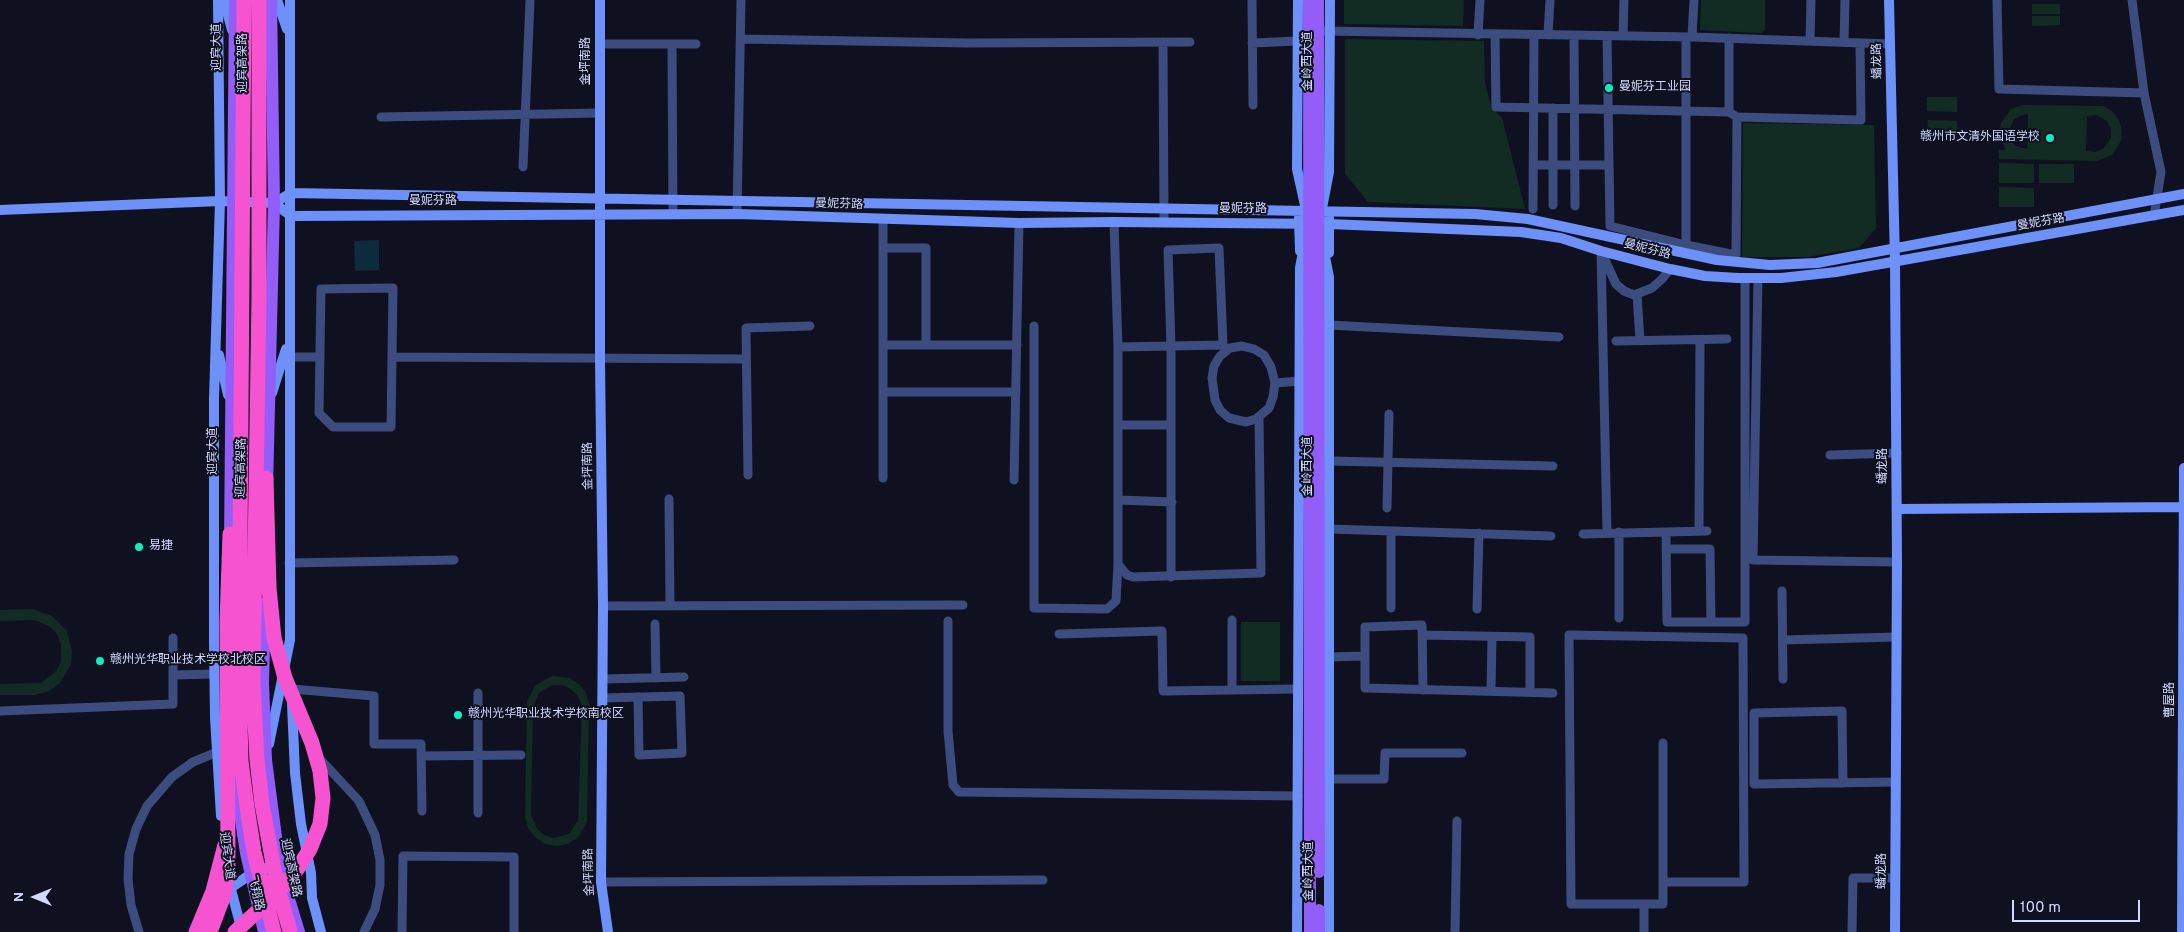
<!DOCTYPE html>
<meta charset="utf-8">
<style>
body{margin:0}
#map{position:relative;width:2184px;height:932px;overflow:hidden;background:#0f1121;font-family:Overpass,sans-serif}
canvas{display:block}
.north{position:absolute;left:10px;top:872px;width:50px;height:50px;-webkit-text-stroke:4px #0f1121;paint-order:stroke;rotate:270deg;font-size:14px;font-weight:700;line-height:20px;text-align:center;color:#d1d9fd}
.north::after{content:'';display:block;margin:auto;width:18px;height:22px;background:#d1d9fd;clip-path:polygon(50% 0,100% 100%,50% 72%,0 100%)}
.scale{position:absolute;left:2012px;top:900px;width:128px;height:22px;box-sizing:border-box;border:2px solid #d1d9fd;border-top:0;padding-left:6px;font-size:15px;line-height:18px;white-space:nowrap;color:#d1d9fd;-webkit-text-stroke:4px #0f1121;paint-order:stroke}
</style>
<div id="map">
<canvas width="2184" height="932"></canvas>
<div class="north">N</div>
<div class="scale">100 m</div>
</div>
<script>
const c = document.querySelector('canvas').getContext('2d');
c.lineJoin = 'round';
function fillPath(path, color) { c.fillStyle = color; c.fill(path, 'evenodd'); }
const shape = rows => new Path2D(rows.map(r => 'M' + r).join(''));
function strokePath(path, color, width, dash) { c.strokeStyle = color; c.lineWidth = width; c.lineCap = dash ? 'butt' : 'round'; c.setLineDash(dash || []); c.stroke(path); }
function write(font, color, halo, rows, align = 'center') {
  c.font = font + ' Overpass,"Noto Sans SC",sans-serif'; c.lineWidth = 4; c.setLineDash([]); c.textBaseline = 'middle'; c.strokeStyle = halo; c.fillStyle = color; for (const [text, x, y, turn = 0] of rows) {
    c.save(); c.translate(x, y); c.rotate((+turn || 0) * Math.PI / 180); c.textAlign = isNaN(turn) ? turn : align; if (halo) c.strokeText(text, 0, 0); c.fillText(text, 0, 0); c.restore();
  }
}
fillPath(shape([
 [1344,0,1464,0,1463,26,1344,24],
 [1701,0,1765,0,1765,30,1761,33,1700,30],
 [2032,4,2060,4,2060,14,2032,14],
 [2032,16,2060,16,2060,25,2032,26],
 [1345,39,1484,41,1485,83,1491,107,1502,118,1525,209,1368,202,1345,174],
 [1927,97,1957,97,1957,112,1927,111],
 [2022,105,2103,106,2112,111,2119,120,2122,131,2121,141,2112,155,2097,161,1999,159,1999,150,2006,150,1999,135,2001,123,2011,109],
 [2027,114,2028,115,2027,149,2015,146,2010,139,2009,131,2013,120,2020,116],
 [2096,115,2107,121,2111,129,2111,138,2103,149,2095,152,2086,151,2087,116],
 [1928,120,1957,121,1957,135,1927,135],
 [1743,123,1874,125,1876,228,1859,248,1807,257,1742,257],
 [1999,163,2034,164,2034,183,1999,183],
 [2039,164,2074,164,2074,183,2039,183],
 [1999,187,2034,188,2034,207,1999,207],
 [33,609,52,616,67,631,72,651,71,665,60,683,49,691,35,695,0,695,0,684,41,683,55,672,61,662,61,645,57,634,49,626,34,620,0,621,0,610],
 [1241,622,1280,622,1280,681,1241,681],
 [552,676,570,678,579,684,586,693,589,704,587,822,578,837,568,844,557,846,545,844,535,837,528,828,525,816,527,701,536,685],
 [552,685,562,685,571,689,578,696,582,706,578,821,569,834,554,838,544,835,537,829,531,815,533,707,539,693]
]), '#122b23');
fillPath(shape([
 [379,240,379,270,355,271,354,241]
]), '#0c2c3d');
strokePath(shape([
 [1252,0,1253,105],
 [1997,0,1999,89,2144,93,2161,172,2154,216],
 [2132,0,2144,93],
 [1324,31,1692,37,1890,44],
 [1478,35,1480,0],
 [1495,35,1496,107,1729,112,1737,117,1861,120,1860,43],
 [1548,35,1550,0],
 [1574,36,1575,206],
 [1607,36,1610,226,1686,245,1736,255,1737,117],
 [1623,36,1624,0],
 [1686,37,1686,245],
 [1692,37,1694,0],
 [1729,38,1729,112],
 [741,39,968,43,1190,42],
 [1810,41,1811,0],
 [1163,42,1164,222],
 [1844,42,1845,0],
 [1252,43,1298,41],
 [600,44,696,44],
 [672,44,673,214],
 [1553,108,1553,205],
 [381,117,600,113],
 [1534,165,1609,165],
 [523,167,530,1],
 [1533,209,1534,35],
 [737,214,741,0],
 [883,248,926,248,926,345],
 [1601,251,1607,533],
 [1604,258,1616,284,1624,291,1634,295,1652,288,1662,279,1670,269],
 [1758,278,1753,560,1897,562],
 [393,288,391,427,333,427,319,413,321,289,393,288],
 [1637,294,1640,341],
 [1329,325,1559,337],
 [1034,326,1034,608,1107,609,1116,601,1118,564,1118,347,1114,222],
 [1616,341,1727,339],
 [883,345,1017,345],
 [1242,346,1254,349,1264,355,1271,367,1275,383,1273,397,1269,408,1256,419,1246,422,1229,418,1220,410,1215,400,1212,378,1214,366,1220,356,1230,348,1242,346],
 [1118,347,1223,345],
 [289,357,320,357],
 [393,357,746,359],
 [1275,383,1300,381],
 [883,392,1016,392],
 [1118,425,1170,425],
 [1830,455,1897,453],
 [1329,461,1553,466],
 [748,475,746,328,810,326],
 [883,478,883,219],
 [1014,480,1019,223],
 [669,499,670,605],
 [1119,500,1172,502],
 [1387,508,1389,414],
 [1329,529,1551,536],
 [1699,531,1700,340],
 [1666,532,1667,622,1745,622,1745,278],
 [1583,534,1707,531],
 [1666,549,1710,549,1711,622],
 [289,563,454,560],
 [1118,564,1127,575,1133,577,1261,573,1259,417],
 [1171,577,1171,347,1168,250,1219,248,1223,345,1226,351],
 [1782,591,1783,679],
 [603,606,963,605],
 [1391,608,1391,531],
 [1477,609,1479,533],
 [1619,618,1619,532],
 [1232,620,1232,690],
 [948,621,948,731,953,785,959,792,1298,796],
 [655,624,656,678],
 [1059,634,1162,631,1163,691,1298,689],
 [1423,635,1530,637,1530,692],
 [1783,640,1897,637],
 [1329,657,1365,656],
 [173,675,214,674],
 [603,679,684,677],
 [292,689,374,696,374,744,421,744,422,811],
 [1423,690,1422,625,1365,627,1365,688,1553,693],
 [1491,691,1492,637],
 [478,693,478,813],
 [602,698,680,696,682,753,639,755,638,697],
 [0,711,173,704,173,638],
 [1663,743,1663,904,1571,904,1569,635,1743,638,1744,882,1663,882],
 [421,756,521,755],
 [319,758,359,801,375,835,380,860,380,885,375,909,364,932],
 [1329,779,1384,779,1385,753,1462,753],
 [1843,783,1842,711,1754,713,1754,784,1896,782],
 [601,882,1043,880],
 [1644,904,1644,932],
 [139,932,131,905,128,879,129,854,136,829,147,806,172,777,193,762,217,752],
 [402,932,403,856,514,857,514,932],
 [1455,932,1457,821],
 [1852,932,1853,878,1895,878]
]), '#3c4c7e', 9);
strokePath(shape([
 [218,0,220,201,214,399,214,643,215,718,221,816],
 [224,0,232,30],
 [277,0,287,29],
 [600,0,600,360,603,606,601,882,608,932],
 [1298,0,1297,169,1306,210],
 [1889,0,1895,262,1897,562,1895,932],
 [274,203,291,193,1475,214,1528,219,1717,260,1770,265,1817,263,2184,194],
 [1322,208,1329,172,1330,0],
 [0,210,220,201,274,203,291,216,737,214,1019,223,1114,222,1329,224,1521,232,1561,238,1601,251,1670,269,1705,276,1738,278,1781,278,1836,272,2184,210],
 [1299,218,1300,251],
 [1322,242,1329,277,1329,932],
 [1329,253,1329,218],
 [219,355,228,395],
 [272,393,286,349],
 [1897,509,2184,507],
 [292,704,295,773,301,824,311,873,312,898,321,932],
 [269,744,290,640,290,0],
 [229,882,242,931],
 [226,891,251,874,279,863],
 [1297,932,1300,268,1305,241],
 [2182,932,2184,468]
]), '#6d91f8', 10);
strokePath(shape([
 [1309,0,1310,932],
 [1318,0,1319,872],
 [267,488,274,203,271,0],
 [230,543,235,0],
 [265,603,263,683,266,760,277,845,285,886,299,932],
 [233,768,246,853,264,932],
 [1319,910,1319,932]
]), '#925ef7', 12);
strokePath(shape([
 [196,932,213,891,225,845]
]), '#f653d0', 15);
strokePath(shape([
 [244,0,239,683,241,761,247,807,254,852,274,932],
 [259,0,259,298,253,683,257,760,262,804,277,885,290,931],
 [210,932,224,895,228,867,227,622,230,534],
 [235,932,277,893,296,871,310,849,320,824,323,798,320,771,312,743,285,678,274,638,269,588,266,478]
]), '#f653d0', 15);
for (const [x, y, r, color] of [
 [1609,88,5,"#0ceec4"],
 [2050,138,5,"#0ceec4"],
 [139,547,5,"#0ceec4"],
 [100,661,5,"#0ceec4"],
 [458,715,5,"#0ceec4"]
]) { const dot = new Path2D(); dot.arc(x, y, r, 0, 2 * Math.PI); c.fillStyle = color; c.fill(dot); strokePath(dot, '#0f1121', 2); }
write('12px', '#d1d9fd', '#0f1121', [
 ["迎宾大道",218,47,-90],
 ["金坪南路",587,61,-90],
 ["金岭西大道",1309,61,-90],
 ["蟠龙路",1878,61,-91],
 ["迎宾高架路",244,63,-90],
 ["曼妮芬路",433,202],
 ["曼妮芬路",839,205,2],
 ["曼妮芬路",1243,210],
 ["曼妮芬路",2041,223,-10],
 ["曼妮芬路",1647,250,14],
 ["迎宾大道",214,451,-90],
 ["金坪南路",589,466,-91],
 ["金岭西大道",1309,466,-90],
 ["蟠龙路",1884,466,-90],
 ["迎宾高架路",242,468,-89],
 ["曹屋路",2171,700,-90],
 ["迎宾大道",226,856,82],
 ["迎宾高架路",290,868,78],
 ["金岭西大道",1310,871,-90],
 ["蟠龙路",1883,871,-90],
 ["金坪南路",590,872,-92],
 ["飞翔路",255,893,77]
]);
write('12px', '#d1d9fd', '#0f1121', [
 ["曼妮芬工业园",1619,88],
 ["赣州市文清外国语学校",2040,138,"right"],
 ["易捷",149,547],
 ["赣州光华职业技术学校北校区",110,661],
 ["赣州光华职业技术学校南校区",468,715]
], 'left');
</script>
